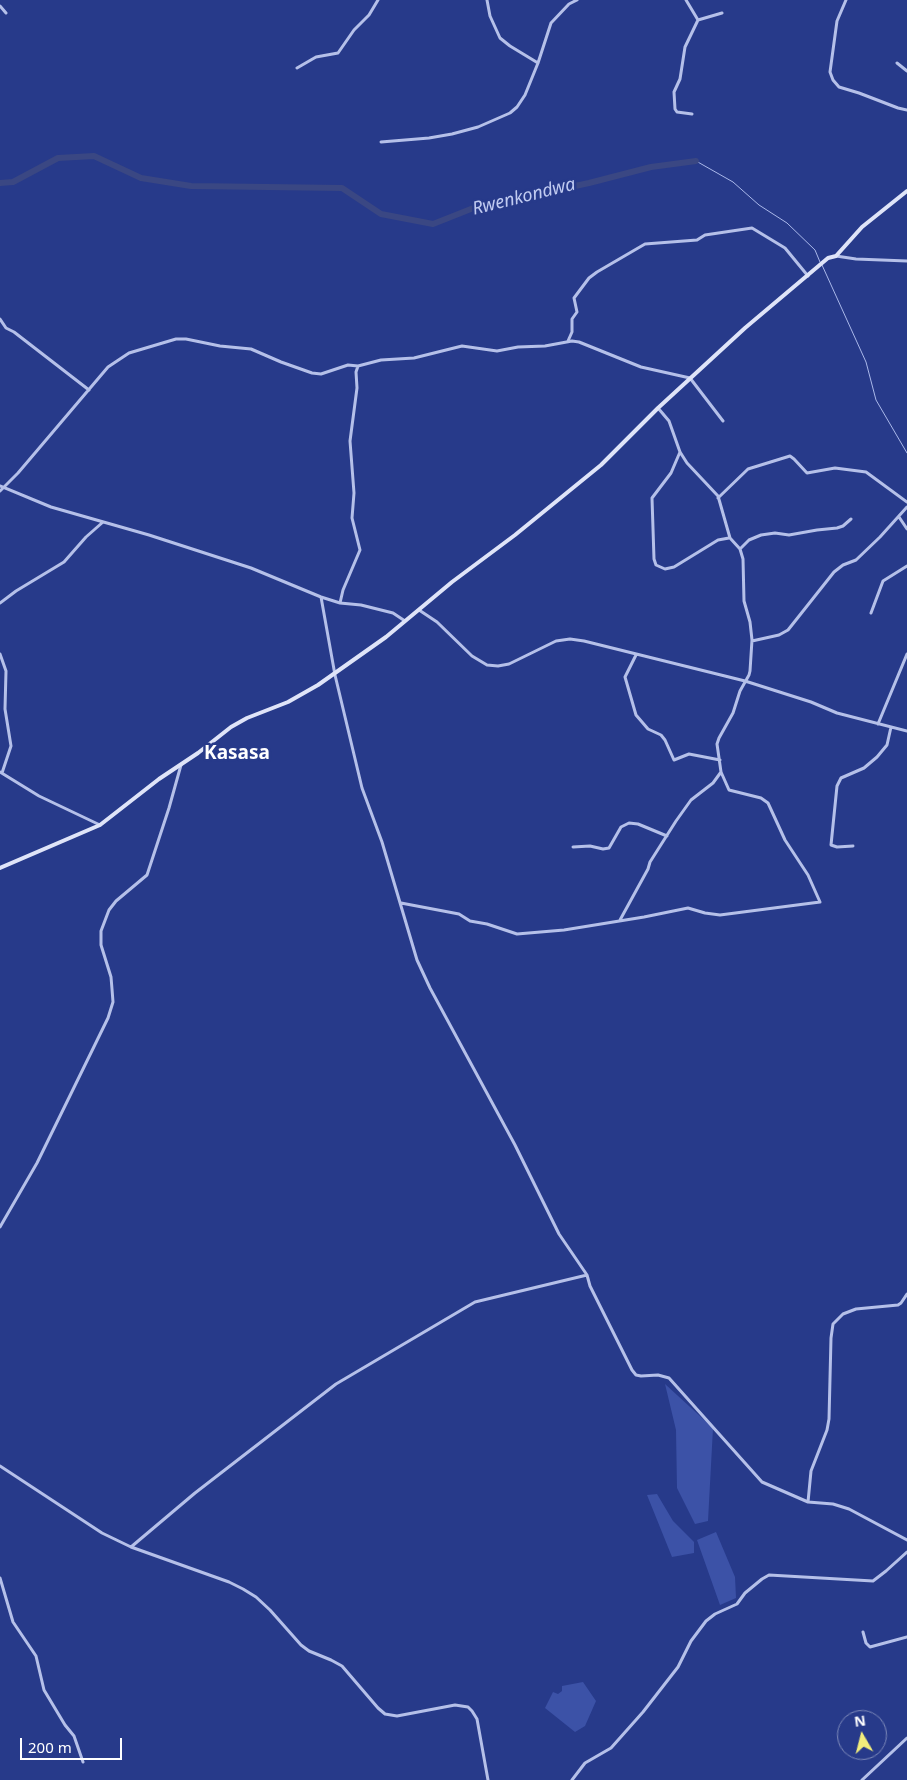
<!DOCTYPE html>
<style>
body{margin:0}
#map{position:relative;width:907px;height:1780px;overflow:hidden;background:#273a8a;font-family:"Noto Sans",sans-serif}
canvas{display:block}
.north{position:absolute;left:837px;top:1710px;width:50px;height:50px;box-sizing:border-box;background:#273a8a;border:1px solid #7d89b9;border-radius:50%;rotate:352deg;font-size:14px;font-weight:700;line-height:20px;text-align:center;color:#fff}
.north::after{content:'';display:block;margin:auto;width:18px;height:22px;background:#f2ed7b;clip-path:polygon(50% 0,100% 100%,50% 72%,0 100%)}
.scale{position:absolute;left:20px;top:1738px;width:102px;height:22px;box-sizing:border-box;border:2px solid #fff;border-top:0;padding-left:6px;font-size:15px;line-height:18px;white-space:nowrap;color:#fff;-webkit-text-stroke:4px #273a8a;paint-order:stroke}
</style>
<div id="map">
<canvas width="907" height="1780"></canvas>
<div class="north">N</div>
<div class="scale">200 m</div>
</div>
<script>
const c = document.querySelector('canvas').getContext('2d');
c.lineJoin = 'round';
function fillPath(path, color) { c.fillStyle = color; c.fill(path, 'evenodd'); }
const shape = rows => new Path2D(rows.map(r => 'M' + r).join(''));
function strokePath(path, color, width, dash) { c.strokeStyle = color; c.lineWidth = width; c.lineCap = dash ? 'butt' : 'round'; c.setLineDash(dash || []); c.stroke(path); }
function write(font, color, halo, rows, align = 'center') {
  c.font = font + ' "Noto Sans",sans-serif'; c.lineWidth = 5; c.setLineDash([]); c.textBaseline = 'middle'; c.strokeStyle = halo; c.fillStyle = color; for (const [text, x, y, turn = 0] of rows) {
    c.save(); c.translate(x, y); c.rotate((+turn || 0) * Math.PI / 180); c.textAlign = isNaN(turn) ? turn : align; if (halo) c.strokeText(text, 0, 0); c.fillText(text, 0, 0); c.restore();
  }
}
fillPath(shape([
 [665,1384,713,1428,708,1521,695,1524,677,1488,676,1430],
 [657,1494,673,1521,694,1542,694,1553,672,1557,647,1495],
 [716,1532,735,1577,736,1598,720,1605,697,1540],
 [583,1682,596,1701,585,1726,575,1732,545,1708,553,1692,558,1694,562,1691,562,1686]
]), '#3c52a7');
strokePath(shape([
 [696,161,733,182,759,205,787,223,815,250,820,262],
 [822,265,866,362,876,400,907,453]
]), '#aab8ea', 1);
strokePath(shape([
 [0,183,13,182,58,158,94,156,141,178,191,186,342,188,381,214,433,224,476,207,589,183,651,167,696,161]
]), '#3a4783', 6);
strokePath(shape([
 [487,0,490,16,500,38,510,46,538,63],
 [686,0,698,20],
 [846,0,837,21,830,72,833,80,839,87,859,93,898,108,907,110],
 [0,6,6,13],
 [897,63,907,71],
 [297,68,316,57,338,53,354,30,369,15,378,0],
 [692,114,677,112,675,109,674,92,680,79,685,47,698,20,722,13],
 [381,142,429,138,452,134,478,127,510,113,517,107,525,95,538,63,551,23,569,4,577,0],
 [836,256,856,259,907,261],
 [0,319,6,328,14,332,89,390],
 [568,341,572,332,572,319,577,312,574,298,589,278,597,272,645,244,697,240,705,235,752,228,785,248,808,276],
 [680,452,671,473,652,498,654,559,656,565,665,569,674,567,718,540,729,538],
 [0,486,51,507,149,535,251,568,321,597,340,603,361,605,393,613,405,621],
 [0,491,18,473,108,367,129,353,176,339,186,339,220,346,251,349,281,362,312,373,321,374,348,365,358,366,381,360,414,358,462,346,497,351,518,347,545,346,572,341,579,342,641,367,690,378,723,421],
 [718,498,748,469,790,456,794,459,807,473,835,468,866,472,907,502],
 [899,517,907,529],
 [740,549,749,540,761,535,775,533,789,535,817,530,837,528,843,526,851,519],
 [321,597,335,675,362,788,382,842,417,960,430,988,515,1145,559,1234,587,1275,590,1286,632,1370,636,1375,641,1376,658,1375,669,1378,762,1482,808,1502,833,1504,849,1509,907,1540],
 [0,603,16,591,64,562,86,537,103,522],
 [340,603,343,590,360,550,352,518,354,493,350,441,357,388,356,372,358,366],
 [419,610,437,622,472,656,487,665,498,666,509,664,556,641,570,639,584,641,745,681,811,702,837,713,907,731],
 [871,613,883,581,907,566],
 [752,641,779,635,788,630,834,572,843,565,856,560,880,537,907,507],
 [0,654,6,671,5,709,11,746,2,773],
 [636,655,625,677,636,715,648,729,661,735,665,740,674,760,689,754,720,760],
 [878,724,907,654],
 [0,772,39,796,100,825],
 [853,846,837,847,831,845,837,786,841,778,864,768,877,757,887,745,891,727],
 [573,847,590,846,603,849,609,848,621,827,629,823,638,824,667,836],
 [401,903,459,914,470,921,487,924,517,934,564,930,644,917,688,908,705,913,720,915,820,902,808,875,785,840,768,803,761,798,729,790,721,772,717,744,719,738,733,713,740,691,749,675,750,671,752,640,750,622,744,601,743,559,740,549,730,538,718,496,687,463,680,452,669,421,658,408],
 [620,920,648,869,650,862,676,821,691,800,713,783,721,772],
 [0,1227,37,1163,108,1018,113,1002,112,989,111,977,101,945,101,931,109,910,116,901,147,875,169,808,181,765],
 [0,1466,102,1533,131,1547,229,1582,243,1589,256,1597,270,1610,301,1645,309,1651,331,1660,342,1666,378,1708,385,1714,397,1716,455,1705,468,1707,472,1711,477,1719,488,1780],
 [808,1502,811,1471,827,1430,829,1419,831,1338,833,1324,843,1314,856,1309,898,1305,901,1303,907,1294],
 [131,1547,195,1493,336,1384,475,1302,587,1275],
 [0,1578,13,1622,36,1656,44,1690,65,1725,74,1736,83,1762],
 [863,1632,866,1643,870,1647,907,1637],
 [572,1780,585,1763,611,1748,643,1712,678,1667,691,1641,706,1621,715,1614,737,1604,745,1593,762,1579,769,1575,873,1581,886,1571,907,1552],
 [862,1780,907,1738]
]), '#b5c0e9', 3);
strokePath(shape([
 [0,868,100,825,159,779,198,753,231,727,247,718,288,702,318,685,386,637,452,582,515,535,601,465,658,408,745,328,828,258,836,256,862,227,907,191]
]), '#dfe4f8', 4);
write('italic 18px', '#c1cbf1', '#273a8a', [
 ["Rwenkondwa",524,197,-14]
]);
write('bold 19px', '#fff', '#273a8a', [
 ["Kasasa",237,754]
]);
</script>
